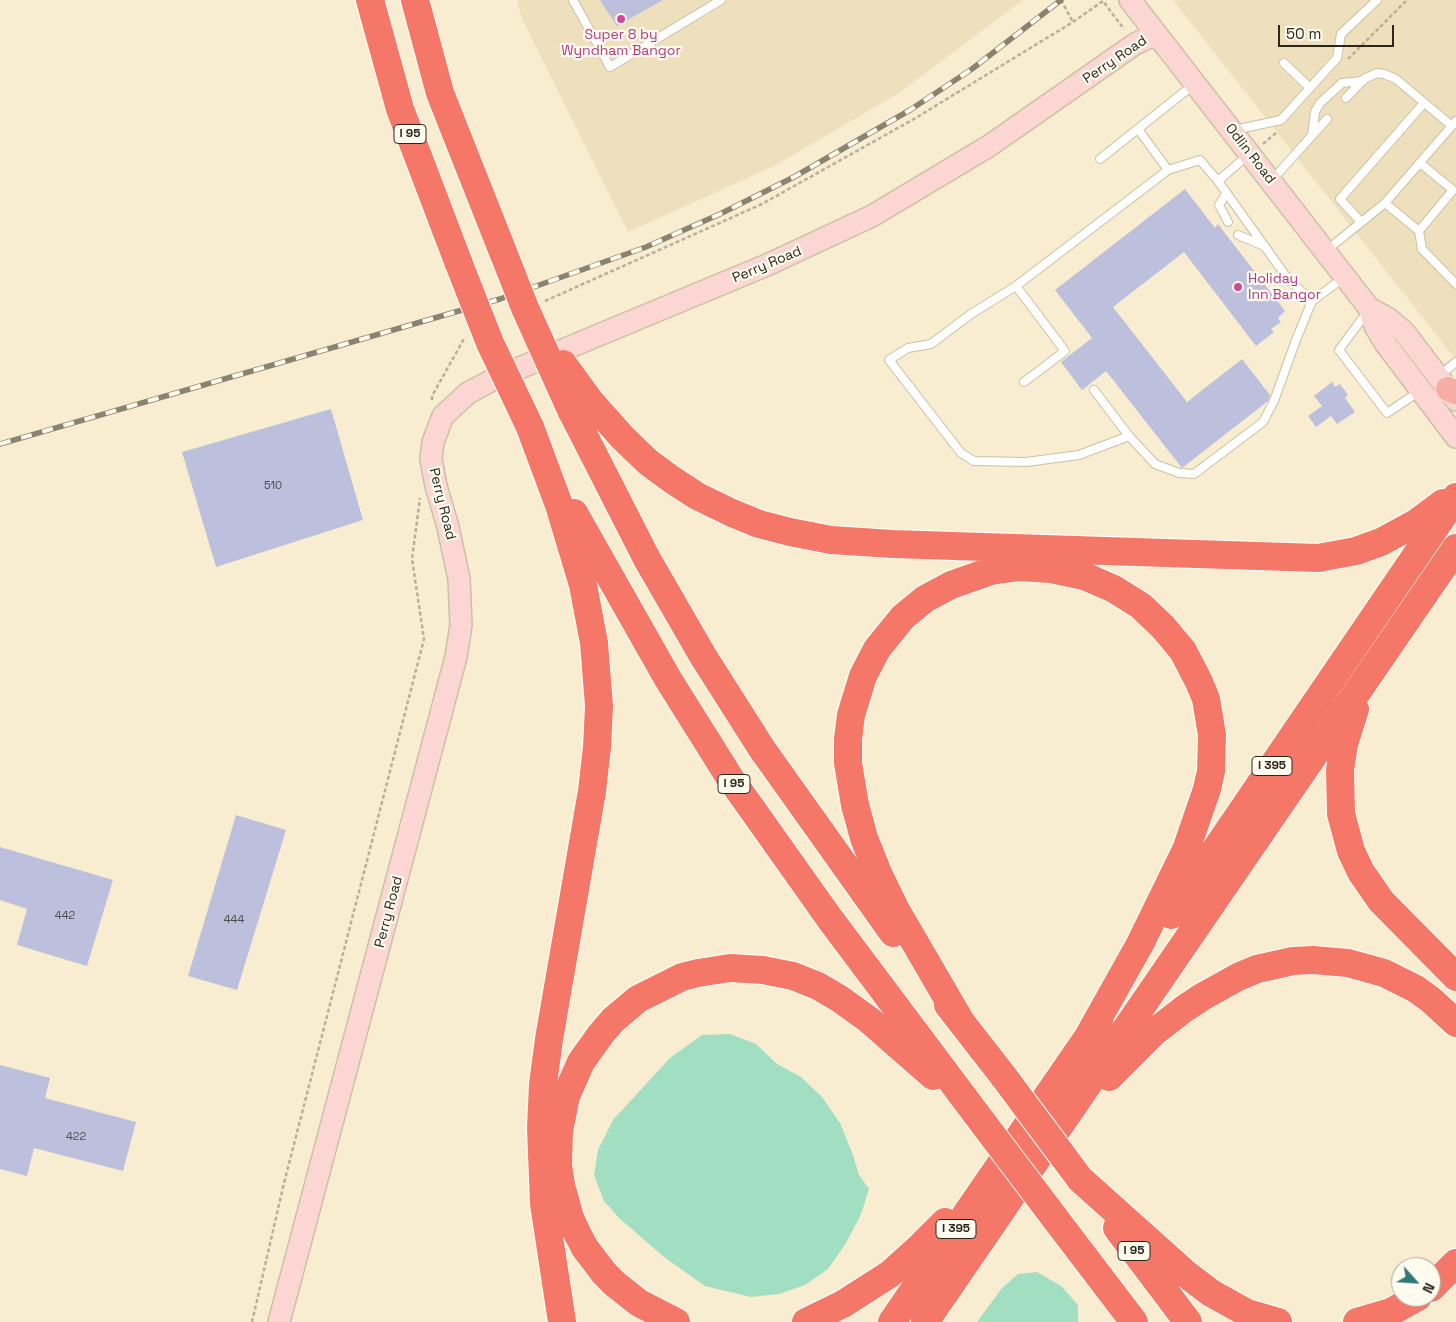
<!DOCTYPE html>
<style>
body{margin:0}
#map{position:relative;width:1456px;height:1322px;overflow:hidden;background:#f8edd0;font-family:"Space Grotesk",sans-serif}
canvas{display:block}
.north{position:absolute;left:1391px;top:1257px;width:50px;height:50px;box-sizing:border-box;background:#fffbef;border:1px solid #aaa69b;border-radius:50%;rotate:116deg;font-size:14px;font-weight:700;line-height:20px;text-align:center;color:#2a261c}
.north::after{content:'';display:block;margin:auto;width:18px;height:22px;background:#2f7875;clip-path:polygon(50% 0,100% 100%,50% 72%,0 100%)}
.scale{position:absolute;left:1278px;top:25px;width:116px;height:22px;box-sizing:border-box;border:2px solid #2a261c;border-top:0;padding-left:6px;font-size:15px;line-height:18px;white-space:nowrap;color:#2a261c;-webkit-text-stroke:4px #fffbef;paint-order:stroke}
</style>
<div id="map">
<canvas width="1456" height="1322"></canvas>
<div class="north">N</div>
<div class="scale">50 m</div>
</div>
<script>
const c = document.querySelector('canvas').getContext('2d');
c.lineJoin = 'round';
function fillPath(path, color) { c.fillStyle = color; c.fill(path, 'evenodd'); }
const shape = rows => new Path2D(rows.map(r => 'M' + r).join(''));
function strokePath(path, color, width, dash) { c.strokeStyle = color; c.lineWidth = width; c.lineCap = dash ? 'butt' : 'round'; c.setLineDash(dash || []); c.stroke(path); }
function write(font, color, halo, rows, align = 'center') {
  c.font = font + ' "Space Grotesk",sans-serif'; c.lineWidth = 4.5; c.setLineDash([]); c.textBaseline = 'middle'; c.strokeStyle = halo; c.fillStyle = color; for (const [text, x, y, turn = 0] of rows) {
    c.save(); c.translate(x, y); c.rotate((+turn || 0) * Math.PI / 180); c.textAlign = isNaN(turn) ? turn : align; if (halo) c.strokeText(text, 0, 0); c.fillText(text, 0, 0); c.restore();
  }
}
fillPath(shape([
 [517,0,1023,0,899,93,776,165,628,232,522,19],
 [1173,0,1456,0,1456,360]
]), '#eee0bd');
fillPath(shape([
 [730,1034,756,1044,777,1064,801,1077,822,1097,840,1123,853,1155,859,1175,869,1189,861,1214,846,1243,828,1269,805,1285,779,1294,751,1297,705,1286,664,1257,619,1218,604,1201,594,1175,598,1150,613,1120,670,1058,702,1035],
 [1037,1272,1061,1286,1078,1305,1078,1322,977,1322,1002,1288,1018,1274]
]), '#a2dec2');
fillPath(shape([
 [600,0,663,0,617,26],
 [1185,189,1215,228,1218,224,1285,311,1278,318,1281,322,1271,329,1274,332,1256,346,1184,252,1113,307,1187,402,1242,359,1270,395,1268,401,1182,468,1106,371,1082,390,1061,362,1092,338,1055,290],
 [1332,382,1335,387,1340,384,1348,395,1345,398,1355,412,1337,424,1331,416,1316,427,1308,416,1322,406,1314,396],
 [331,409,363,520,216,567,182,452],
 [236,815,286,830,237,990,188,976],
 [0,847,113,880,87,966,17,945,27,909,0,900],
 [0,1065,50,1078,45,1098,136,1122,123,1171,34,1148,27,1176,0,1169]
]), '#bdc0dc');
const lane = shape([
 [573,0,610,67,721,0],
 [1284,63,1310,88],
 [1346,98,1364,79,1377,73,1384,74,1396,79,1452,126],
 [1138,129,1168,170,1016,286,971,314,931,344,908,348,889,360,961,453,974,461,1026,462,1079,455,1129,436,1155,464,1179,473,1194,474,1263,422,1274,401,1296,340,1312,301,1343,278],
 [1234,130,1281,120,1337,58,1341,34,1377,0],
 [1312,135,1315,112,1320,103,1342,83,1363,81],
 [1100,159,1193,85],
 [1168,170,1200,160,1218,181,1288,279,1312,301],
 [1272,180,1327,119],
 [1218,181,1248,155],
 [1226,194,1219,205,1228,222],
 [1385,203,1419,231,1453,190,1420,163],
 [1361,222,1340,199,1424,103],
 [1419,231,1422,249,1456,284],
 [1238,235,1264,246],
 [1327,250,1385,203,1456,121],
 [1016,286,1065,351,1024,382],
 [1367,312,1339,350,1387,413,1420,391],
 [1440,375,1456,362],
 [1094,390,1129,436]
]);
const secondary = shape([
 [1130,0,1369,308,1375,326,1385,343,1456,437],
 [1369,308,1389,319,1404,332,1456,400],
 [279,1322,456,657,461,625,459,579,448,527,436,486,431,459,433,442,443,416,468,393,498,377,767,265,872,216,989,146,1135,44,1156,34]
]);
const primary = shape([
 [1448,389,1456,392]
]);
const highway = shape([
 [370,0,400,109,459,264],
 [415,0,440,93,503,252],
 [590,401,623,438,648,462,671,479,697,496,732,513,759,524,790,532,831,540,893,544,1318,558,1356,551,1381,542,1416,523,1443,503],
 [571,410,647,559,703,656,762,749,893,933],
 [530,427,559,505,583,585,594,643,599,706,597,747,592,791,549,1039,543,1084,541,1128,544,1204,562,1322],
 [574,513,668,679,730,778,830,919,977,1115],
 [1355,709,1344,744,1340,770,1341,814,1351,851,1361,872,1381,901,1456,977],
 [1171,915,1456,497],
 [948,1005,1004,1077],
 [960,1020,896,910,878,873,864,838,855,805,848,763,848,739,851,715,863,676,877,649,903,617,925,599,951,585,991,571,1019,567,1051,569,1084,576,1114,589,1141,606,1163,627,1183,651,1199,682,1206,699,1212,735,1211,771,1207,789,1186,850,1140,944,1089,1035],
 [1109,1077,1153,1033,1184,1009,1202,997,1238,977,1257,969,1293,961,1313,960,1348,963,1384,973,1416,989,1431,1000,1456,1023],
 [1080,1179,1186,1274,1211,1293,1247,1313,1278,1322],
 [1054,1217,1134,1322],
 [1117,1228,1188,1322],
 [1431,1288,1456,1263],
 [676,1322,639,1303,615,1284,604,1273,585,1248,577,1233,570,1218,561,1185,558,1165,559,1131,566,1096,581,1062,601,1034,613,1020,638,999,682,977,698,973,730,968,763,970,793,976,818,986,840,999,869,1020,933,1076],
 [806,1322,843,1304,890,1274,922,1245,945,1222],
 [892,1322,1099,1021],
 [925,1322,1456,548],
 [1357,1322,1391,1312,1418,1297]
]);
strokePath(lane, '#cac0a4', 10);
strokePath(secondary, '#cac0a4', 24);
strokePath(primary, '#fff', 26);
strokePath(highway, '#fff', 30);
strokePath(shape([
 [1061,0,1073,22],
 [1348,59,1407,0],
 [1263,144,1276,133],
 [545,301,762,204,914,119,1073,22,1103,1,1124,29],
 [432,400,432,396,465,337],
 [252,1322,284,1183,424,639,412,559,420,498]
]), '#b9b099', 2.5, [4, 2.5]);
strokePath(lane, '#fff', 8);
strokePath(secondary, '#fcd6d2', 21);
strokePath(primary, '#f8ada4', 24);
strokePath(highway, '#f47768', 28);
const rail = shape([
 [0,444,500,299,646,247,720,214,794,177,910,110,972,69,1061,0]
]);
strokePath(rail, '#8a8370', 5.5);
strokePath(rail, '#fffbef', 4, [11]);
const highwayBridge = shape([
 [503,252,525,308,571,410],
 [459,264,490,343,530,427],
 [563,364,590,401],
 [1004,1077,1080,1179],
 [977,1115,1054,1217]
]);
strokePath(highwayBridge, '#fff', 30, []);
strokePath(highwayBridge, '#f47768', 28);
for (const [x, y, r, color] of [
 [621,19,5,"#d1479c"],
 [1238,287,5,"#d1479c"]
]) { const dot = new Path2D(); dot.arc(x, y, r, 0, 2 * Math.PI); c.fillStyle = color; c.fill(dot); strokePath(dot, '#fffbef', 2); }
write('11px', '#4f4c4c', null, [
 ["510",273,486],
 ["442",65,916],
 ["444",234,920],
 ["422",76,1137]
]);
for (const [x, y, w] of [
 [410,134,32],
 [1272,766,40],
 [734,784,32],
 [956,1229,40],
 [1134,1251,32]
]) { const box = new Path2D(); box.roundRect(x - w / 2, y - 9.5, w, 19, 4); c.fillStyle = '#fffbef'; c.fill(box); strokePath(box, '#2a261c', 1); }
write('bold 12px', '#2a261c', null, [
 ["I 95",410,134],
 ["I 395",1272,766],
 ["I 95",734,784],
 ["I 395",956,1229],
 ["I 95",1134,1251]
]);
write('14px', '#b23c85', '#fffbef', [
 ["Super 8 by",621,35],
 ["Wyndham Bangor",621,51],
 ["Holiday",1248,279,"left"],
 ["Inn Bangor",1248,295,"left"]
]);
write('14px', '#2a261c', '#fffbef', [
 ["Perry Road",1115,60,-34],
 ["Odlin Road",1250,154,52],
 ["Perry Road",767,265,-23],
 ["Perry Road",442,504,76],
 ["Perry Road",389,912,-75]
]);
</script>
